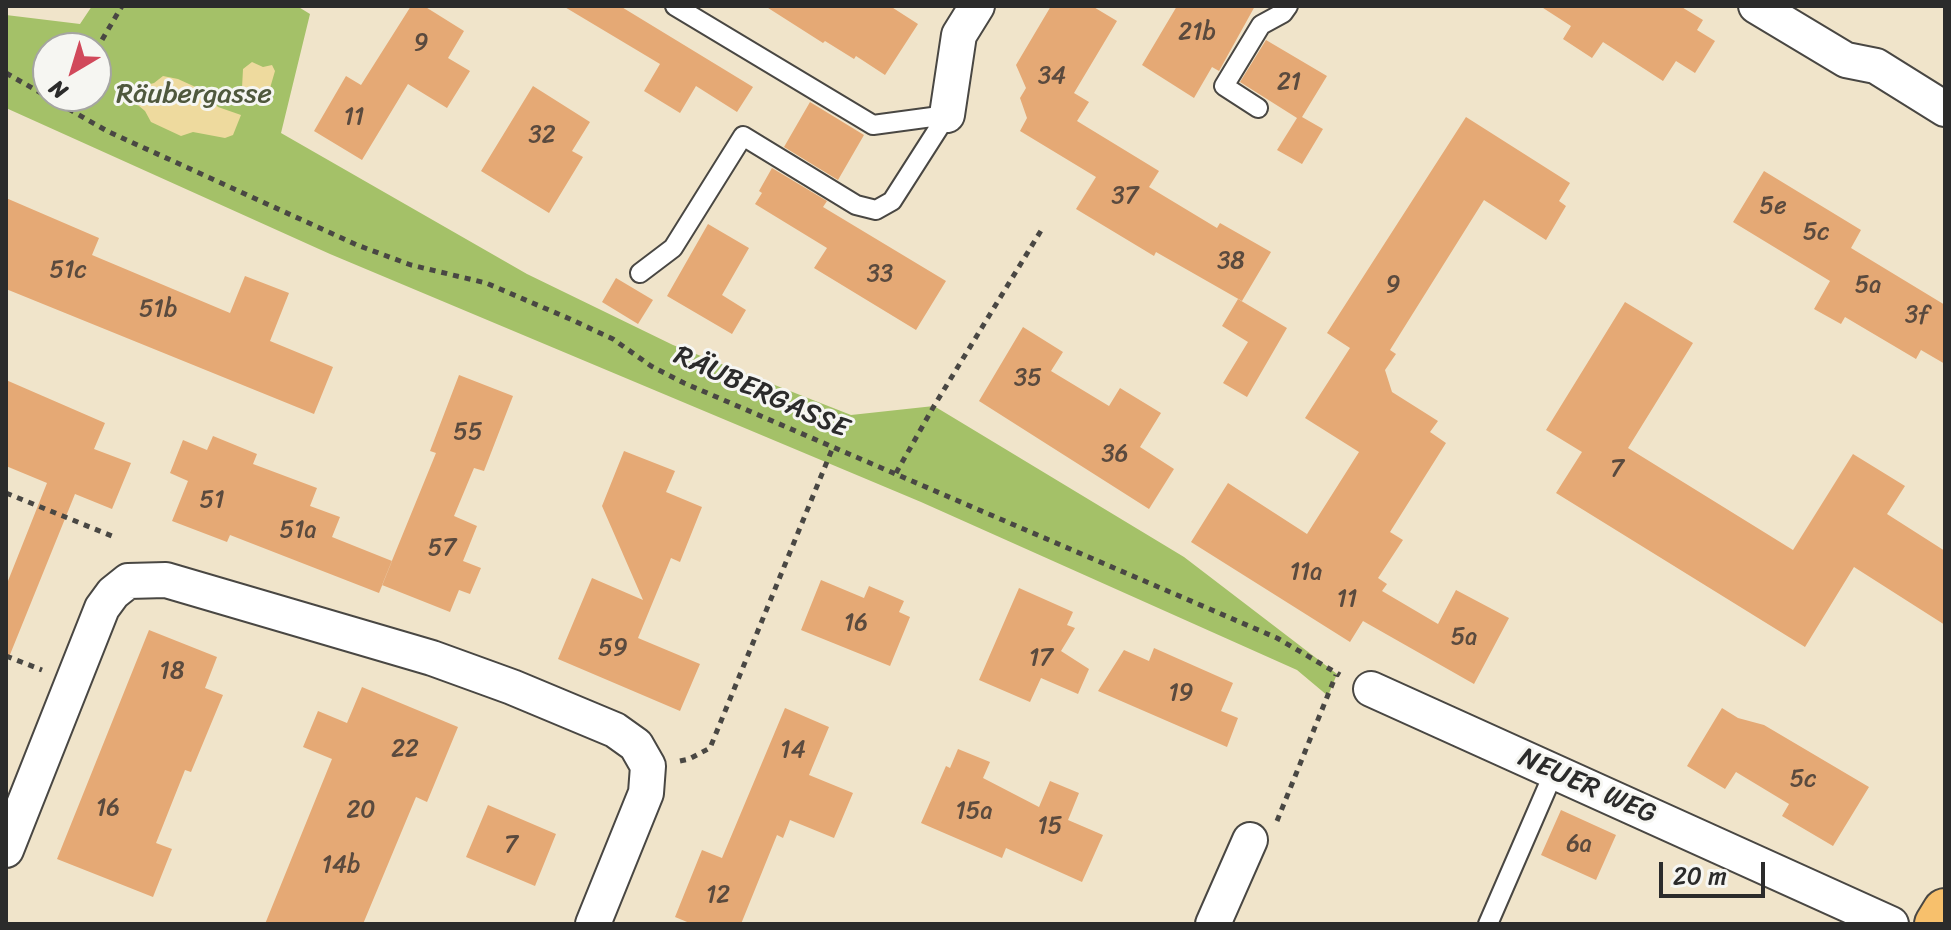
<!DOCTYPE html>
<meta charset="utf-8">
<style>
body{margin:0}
#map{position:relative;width:1951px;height:930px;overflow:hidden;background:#f0e4ca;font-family:Sriracha,sans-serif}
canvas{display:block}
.frame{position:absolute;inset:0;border:8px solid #2b2b2b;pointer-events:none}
.north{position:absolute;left:32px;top:32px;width:80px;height:80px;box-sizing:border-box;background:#f6f6f2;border:2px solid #a5a5a2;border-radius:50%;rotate:218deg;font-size:22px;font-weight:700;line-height:32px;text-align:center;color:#2b2b2b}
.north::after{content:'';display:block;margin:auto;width:28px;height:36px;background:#d1495b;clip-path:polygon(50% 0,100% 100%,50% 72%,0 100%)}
.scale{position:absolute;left:1659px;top:862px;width:106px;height:36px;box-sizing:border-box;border:4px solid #2b2b2b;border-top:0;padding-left:10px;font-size:24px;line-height:28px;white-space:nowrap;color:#2b2b2b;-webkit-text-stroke:6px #f6f6f2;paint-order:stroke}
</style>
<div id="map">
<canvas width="1951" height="930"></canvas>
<div class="frame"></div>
<div class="north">N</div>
<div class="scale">20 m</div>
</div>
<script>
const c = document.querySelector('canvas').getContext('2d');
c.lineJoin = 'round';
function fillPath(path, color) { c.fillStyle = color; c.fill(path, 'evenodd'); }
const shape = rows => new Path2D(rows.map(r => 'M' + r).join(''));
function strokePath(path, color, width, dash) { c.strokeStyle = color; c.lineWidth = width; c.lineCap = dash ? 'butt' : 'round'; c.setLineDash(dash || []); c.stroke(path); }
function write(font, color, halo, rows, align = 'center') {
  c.font = font + ' Sriracha,sans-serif'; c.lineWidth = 6; c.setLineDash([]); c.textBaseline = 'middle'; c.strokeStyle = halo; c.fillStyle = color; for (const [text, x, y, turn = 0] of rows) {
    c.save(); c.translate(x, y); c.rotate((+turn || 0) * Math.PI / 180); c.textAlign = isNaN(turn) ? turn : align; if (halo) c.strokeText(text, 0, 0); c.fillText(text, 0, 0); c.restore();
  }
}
fillPath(shape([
 [92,6,297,6,310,14,281,133,527,274,673,345,851,415,934,406,1184,557,1337,674,1328,696,1297,670,921,502,330,254,6,108,6,15,80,24],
 [48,48,96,48,96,96,48,96]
]), '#a4c168');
fillPath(shape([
 [252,62,263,67,272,65,275,71,268,95,257,103,248,98,242,88,243,69],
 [163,76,178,79,202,90,218,107,241,115,233,135,225,138,193,132,181,136,151,122,145,111,132,100,140,87,154,83]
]), '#eeda9e');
fillPath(shape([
 [411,6,424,6,464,31,448,58,470,71,447,108,408,84,362,160,314,131,346,76,361,85],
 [563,6,620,6,753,87,737,112,696,86,680,113,644,91,660,64],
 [765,6,890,6,918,24,885,75,856,56,854,59,825,41,823,43],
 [1051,6,1092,6,1117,21,1074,93,1089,102,1077,121,1159,171,1149,187,1217,228,1220,223,1271,252,1242,301,1156,252,1154,256,1076,209,1096,177,1020,131,1027,118,1020,98,1026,88,1016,65],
 [1177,6,1255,6,1219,71,1212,67,1194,98,1142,65],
 [1540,6,1680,6,1703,20,1697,30,1715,41,1695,73,1676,61,1663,81,1603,42,1592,58,1563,39,1571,26],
 [1266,40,1327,76,1302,117,1323,129,1302,164,1277,150,1297,118,1240,82],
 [533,86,590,122,572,151,583,157,549,213,481,171],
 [810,102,864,135,838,180,784,147],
 [1466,117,1570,183,1559,201,1566,206,1546,240,1484,200,1390,350,1396,354,1385,370,1392,392,1438,421,1430,432,1446,443,1390,532,1403,540,1378,578,1387,584,1382,591,1438,624,1456,590,1509,618,1474,684,1363,621,1350,642,1191,542,1228,483,1307,534,1359,452,1305,418,1350,348,1327,333],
 [772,168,827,201,823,207,946,281,916,330,814,268,827,248,755,204,762,193,759,191],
 [1764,171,1861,230,1851,248,1945,305,1945,364,1921,350,1916,359,1845,317,1841,324,1814,309,1830,281,1733,222],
 [6,198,99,238,92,255,230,313,245,276,289,293,270,341,333,367,314,414,6,289],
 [708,224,749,248,722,295,746,310,732,334,667,296],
 [616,278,653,300,638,324,602,302],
 [1238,299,1287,328,1247,397,1223,383,1248,342,1222,326],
 [1625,302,1693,343,1628,448,1793,550,1853,454,1905,486,1887,514,1945,551,1945,625,1854,567,1805,647,1556,493,1582,452,1546,430],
 [1023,327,1063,352,1051,371,1109,406,1120,388,1161,413,1140,447,1174,469,1149,509,979,401],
 [459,375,513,396,484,471,474,468,454,516,477,526,463,561,481,568,470,594,459,590,450,612,382,585,436,453,430,451],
 [6,380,105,423,94,449,131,463,112,509,75,494,7,662,6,586,47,483,6,466],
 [213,436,257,454,253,464,317,488,310,506,340,517,332,537,392,561,379,593,230,535,227,542,172,521,188,481,170,473,183,440,207,450],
 [624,451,675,471,666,492,702,507,680,562,671,558,638,638,700,664,680,711,558,659,592,578,643,600,602,506],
 [821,580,864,598,869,586,904,601,899,612,910,617,890,666,801,630],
 [1019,588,1073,612,1067,625,1075,628,1061,651,1089,669,1078,694,1041,678,1030,702,979,680],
 [149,630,217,657,205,688,223,695,191,772,185,770,156,843,172,849,153,897,57,859],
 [1154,648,1233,683,1221,711,1238,718,1227,747,1098,691,1124,650,1149,661],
 [362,687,458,727,427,802,416,797,363,924,265,924,332,759,303,747,318,711,347,723],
 [785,708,829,727,809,775,853,793,834,838,790,820,783,838,777,835,741,924,692,924,675,917,702,850,722,858],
 [1722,708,1738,718,1764,725,1869,787,1833,846,1782,816,1789,804,1736,772,1725,789,1687,766],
 [958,749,990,762,983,778,1039,807,1050,781,1079,793,1068,820,1103,835,1082,882,1006,848,1002,858,921,823,946,766,950,768],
 [488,805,556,834,535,886,466,857],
 [1561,810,1616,835,1596,880,1541,855]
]), '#e5a975');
const service = shape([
 [675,6,873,125,947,115],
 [1258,108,1224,86,1261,25,1283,13,1288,6],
 [640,273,673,248,743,136,856,205,876,210,892,201,947,115],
 [1488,924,1554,772]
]);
const minor = shape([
 [1756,6,1846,60,1876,66,1945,109],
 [947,115,959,35,977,6],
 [1371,689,1891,924],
 [6,850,102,608,113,593,128,581,166,580,432,658,512,687,615,730,636,745,648,766,646,793,593,924],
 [1213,924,1250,840]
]);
const primary = shape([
 [1937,924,1945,911]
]);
strokePath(service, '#494743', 22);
strokePath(minor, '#494743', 38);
strokePath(primary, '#494743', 48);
strokePath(shape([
 [96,50,122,6],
 [6,73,107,131,357,245,411,265,486,283,570,319,613,339,651,366,684,383,1277,638,1340,675],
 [62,106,68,96],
 [896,473,934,406,1042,229],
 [6,493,117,538],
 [6,656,42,670],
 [680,761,689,759,710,748,833,447],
 [1277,821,1336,675]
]), '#494743', 5, [6, 6]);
strokePath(service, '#fff', 18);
strokePath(minor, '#fff', 34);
strokePath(primary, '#f7c06c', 44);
write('24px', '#5a4a3e', null, [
 ["21b",1197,33],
 ["9",421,44],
 ["34",1052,77],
 ["21",1289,83],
 ["11",354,118],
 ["32",542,136],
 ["37",1125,197],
 ["5e",1773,207],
 ["5c",1816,233],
 ["38",1231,262],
 ["51c",68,271],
 ["33",880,275],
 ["9",1393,286],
 ["5a",1868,286],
 ["51b",158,310],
 ["3f",1917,316],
 ["35",1028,379],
 ["55",468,433],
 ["36",1115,455],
 ["7",1617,470],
 ["51",212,501],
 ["51a",298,531],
 ["57",442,549],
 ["11a",1306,573],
 ["11",1347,600],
 ["16",856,624],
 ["5a",1464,638],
 ["59",613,649],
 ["17",1041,659],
 ["18",172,672],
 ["19",1181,694],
 ["22",405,750],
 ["14",793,751],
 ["5c",1803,780],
 ["16",108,809],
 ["20",361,811],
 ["15a",974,812],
 ["15",1050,827],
 ["6a",1579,845],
 ["7",511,846],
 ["14b",341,866],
 ["12",718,896]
]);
write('28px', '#4f583d', '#f6f6f2', [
 ["Räubergasse",194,95]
]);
write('28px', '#2b2b2b', '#f6f6f2', [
 ["RÄUBERGASSE",761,393,24],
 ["NEUER WEG",1587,787,24]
]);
</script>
